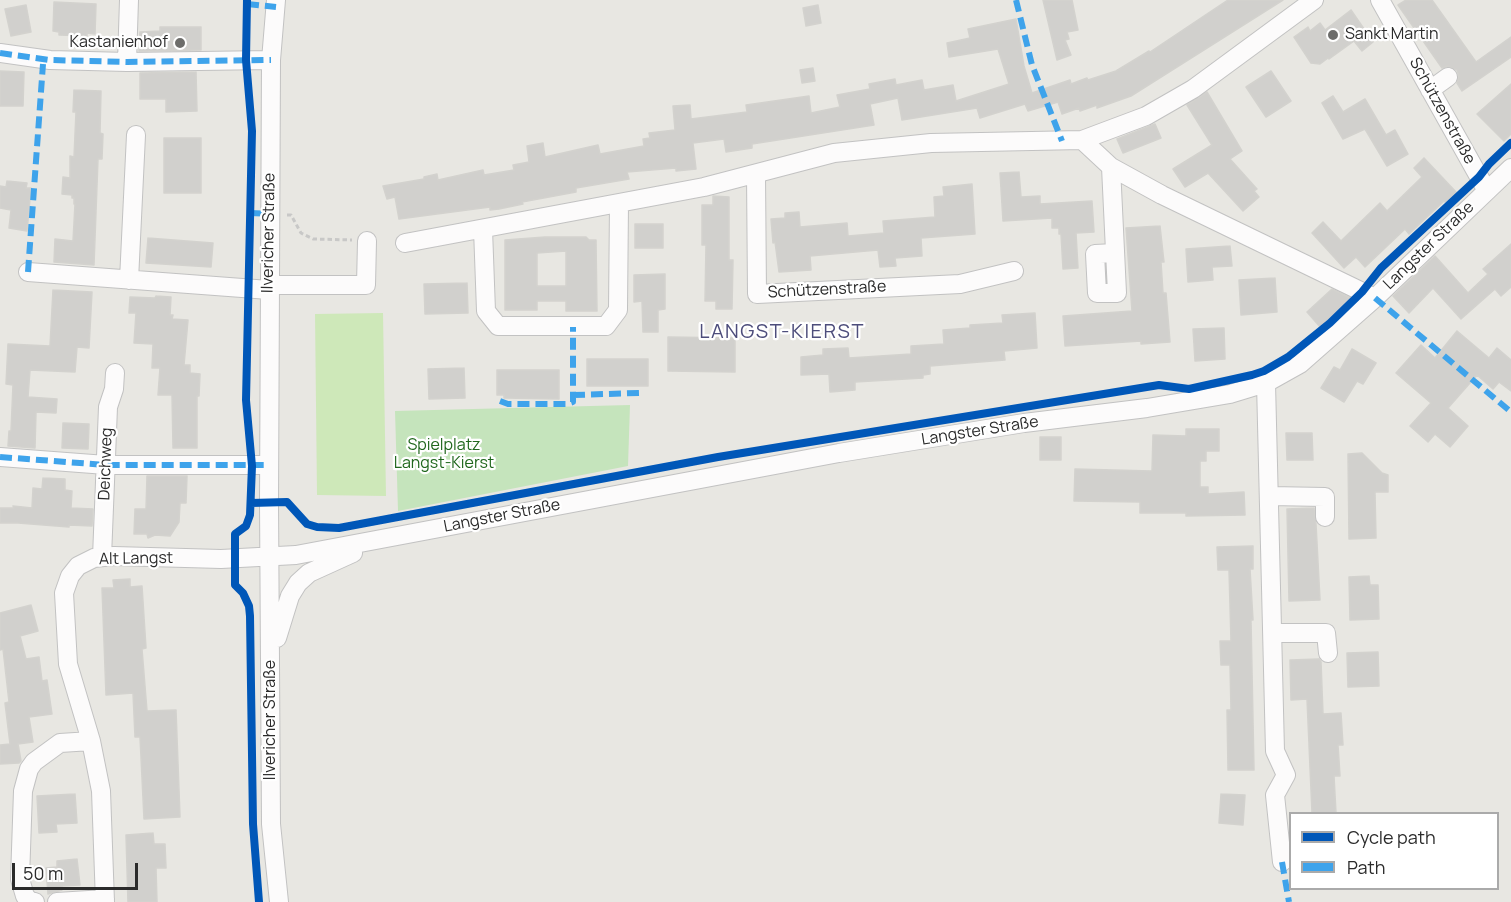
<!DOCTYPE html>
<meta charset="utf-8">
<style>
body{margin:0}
#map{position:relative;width:1511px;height:902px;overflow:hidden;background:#e8e7e2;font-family:Manrope,sans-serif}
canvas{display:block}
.legend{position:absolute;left:1289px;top:812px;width:210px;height:78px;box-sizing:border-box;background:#fff;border:2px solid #aaa;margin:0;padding:8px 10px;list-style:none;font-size:18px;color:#2b2b2b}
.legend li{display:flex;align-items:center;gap:12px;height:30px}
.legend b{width:30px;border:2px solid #aaa}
.scale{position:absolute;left:12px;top:863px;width:126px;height:27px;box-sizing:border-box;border:3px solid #2b2b2b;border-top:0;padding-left:8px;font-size:18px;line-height:21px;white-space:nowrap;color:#2b2b2b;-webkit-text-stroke:4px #fff;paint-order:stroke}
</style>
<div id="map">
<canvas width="1511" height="902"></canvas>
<ul class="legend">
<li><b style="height:8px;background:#0057b8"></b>Cycle path</li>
<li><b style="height:8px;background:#3ea3eb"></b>Path</li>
</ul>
<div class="scale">50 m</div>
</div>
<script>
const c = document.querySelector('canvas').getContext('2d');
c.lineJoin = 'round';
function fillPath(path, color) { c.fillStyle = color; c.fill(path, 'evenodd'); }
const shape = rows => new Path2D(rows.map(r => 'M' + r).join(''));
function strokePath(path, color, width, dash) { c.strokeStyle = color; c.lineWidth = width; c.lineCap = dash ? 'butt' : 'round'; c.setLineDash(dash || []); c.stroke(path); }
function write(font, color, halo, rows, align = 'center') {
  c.font = font + ' Manrope,sans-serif'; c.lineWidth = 4.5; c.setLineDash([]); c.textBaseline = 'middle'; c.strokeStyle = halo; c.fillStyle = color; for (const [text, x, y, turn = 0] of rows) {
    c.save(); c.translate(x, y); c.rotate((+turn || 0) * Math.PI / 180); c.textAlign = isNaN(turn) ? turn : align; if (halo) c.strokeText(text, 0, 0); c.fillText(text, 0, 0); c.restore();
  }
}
fillPath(shape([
 [630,405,628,466,398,511,395,411]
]), '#c5e4bc');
fillPath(shape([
 [383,313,386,496,317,495,315,314]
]), '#cee8b9');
const building = shape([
 [1043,0,1072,0,1078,30,1067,32,1069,39,1065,40,1071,55,1057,60,1043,0],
 [1228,0,1283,0,1131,96,1097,108,1097,105,1080,111,1079,108,1062,114,1058,102,1028,111,1025,104,980,118,977,108,902,120,898,98,870,104,874,125,752,144,752,148,726,152,724,139,693,143,696,169,676,171,676,168,627,172,629,179,576,188,576,192,522,202,523,204,499,209,490,210,490,207,399,219,395,197,387,199,383,186,424,179,424,177,437,174,438,180,483,170,484,175,514,170,513,165,529,162,527,146,543,143,545,157,598,145,600,154,644,146,643,139,650,138,649,133,675,130,673,106,690,105,691,119,747,112,746,105,809,96,811,113,840,107,837,95,870,89,869,84,895,79,896,85,922,80,924,90,953,85,956,101,1009,84,998,49,949,57,947,43,970,38,968,29,1016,19,1024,66,1032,93,1070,80,1071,84,1087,78,1088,80,1116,71,1149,51,1150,52,1228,0],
 [1406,0,1432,0,1476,62,1511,37,1511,57,1462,91,1457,83,1459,76,1457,70,1447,66,1442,68,1398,5,1406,0],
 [54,2,96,4,95,34,87,33,87,36,59,35,59,32,53,31,54,2],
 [26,5,31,32,11,36,5,9,26,5],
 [818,5,821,23,806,26,803,8,818,5],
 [1351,10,1373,42,1362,51,1354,41,1329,59,1328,58,1320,64,1311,63,1294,37,1308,27,1310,31,1320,23,1325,30,1351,10],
 [160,27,201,27,201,50,139,51,140,32,160,31,160,27],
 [813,68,815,81,802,83,800,70,813,68],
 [0,71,24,72,23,106,0,106,0,71],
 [1271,71,1291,101,1266,117,1246,87,1271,71],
 [196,72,197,111,166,112,166,99,140,99,140,73,196,72],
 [1511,84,1511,134,1504,141,1477,114,1511,84],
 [74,90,101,91,100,133,103,134,102,159,98,159,94,265,54,262,55,239,73,241,75,204,74,204,74,198,72,198,72,195,62,194,63,177,70,178,70,156,74,157,76,112,73,112,74,90],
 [1207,92,1242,151,1230,159,1257,189,1254,191,1259,197,1243,211,1208,173,1185,187,1173,169,1212,145,1187,105,1207,92],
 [1333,96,1343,112,1365,99,1386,135,1395,130,1408,154,1387,166,1365,129,1343,139,1322,103,1333,96],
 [1155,124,1161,138,1123,153,1117,139,1155,124],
 [164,138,201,138,201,193,164,193,164,138],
 [1424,158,1457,193,1446,203,1444,201,1409,234,1405,229,1365,267,1356,257,1344,268,1312,233,1323,222,1341,241,1380,203,1387,211,1422,177,1414,168,1424,158],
 [1019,172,1021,197,1040,196,1040,204,1092,201,1094,232,1076,233,1078,268,1063,269,1061,234,1059,234,1059,228,1052,228,1052,218,1003,221,1000,173,1019,172],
 [7,181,27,183,26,188,31,188,27,231,9,228,11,210,0,208,0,186,6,187,7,181],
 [972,184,975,234,921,238,922,256,895,258,896,266,880,267,878,250,810,256,811,270,779,272,775,242,773,243,771,219,785,218,785,213,799,212,800,227,847,223,848,236,884,233,883,221,935,217,934,197,944,196,943,187,972,184],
 [713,196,729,197,729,260,733,260,732,309,716,309,716,301,705,301,706,245,702,245,702,205,713,205,713,196],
 [635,224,663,224,663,248,635,248,635,224],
 [1160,226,1164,262,1161,262,1163,293,1166,293,1170,342,1141,344,1141,341,1065,346,1063,316,1132,311,1126,228,1160,226],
 [545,237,586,237,589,240,596,240,597,311,566,311,566,301,537,301,537,310,505,310,505,240,545,237],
 [566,251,566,286,537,286,537,253,566,251],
 [148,238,213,243,211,267,146,263,148,238],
 [1511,244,1511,287,1501,296,1495,289,1461,319,1433,288,1409,313,1393,296,1435,256,1468,293,1488,274,1483,269,1511,244],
 [1230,246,1232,266,1212,267,1213,280,1188,282,1186,249,1230,246],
 [665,274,665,309,658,310,658,332,643,332,642,301,634,302,634,275,665,274],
 [1275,278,1277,312,1241,315,1239,280,1275,278],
 [467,283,468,313,425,314,424,284,467,283],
 [1332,289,1352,299,1321,328,1307,312,1332,289],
 [53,290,92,292,89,348,77,347,75,372,30,370,28,397,57,399,56,413,36,412,35,448,8,446,9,431,11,431,13,385,6,384,8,344,50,346,53,290],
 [156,296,171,297,170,315,173,315,172,319,188,320,184,365,190,365,190,373,200,374,199,396,197,396,197,448,173,448,172,395,158,395,160,368,152,368,153,344,134,343,136,313,129,313,130,297,155,298,156,296],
 [1035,313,1037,348,1004,351,1005,360,930,366,930,374,923,375,923,378,855,382,855,390,830,392,829,374,801,375,801,357,823,355,823,349,848,348,849,358,911,354,911,346,944,344,943,330,970,328,970,325,1003,323,1002,315,1035,313],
 [1224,328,1225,359,1195,361,1193,329,1224,328],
 [1457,331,1489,358,1497,348,1511,360,1511,391,1499,382,1493,389,1477,375,1448,408,1468,426,1450,447,1435,434,1428,442,1410,426,1431,403,1396,373,1421,345,1435,358,1457,331],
 [668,337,735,338,735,372,668,371,668,337],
 [1352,349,1376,363,1363,384,1357,381,1344,402,1321,388,1334,367,1340,370,1352,349],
 [587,359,648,359,648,386,587,386,587,359],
 [464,368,465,398,429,399,428,369,464,368],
 [497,370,559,370,559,399,504,398,504,395,497,395,497,370],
 [63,423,89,424,88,449,62,448,63,423],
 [1186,429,1219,429,1219,451,1206,451,1206,461,1200,461,1200,487,1208,487,1208,494,1244,492,1245,515,1186,516,1186,513,1140,513,1140,502,1074,501,1075,469,1152,471,1153,435,1186,436,1186,429],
 [1286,433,1312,433,1313,460,1287,460,1286,433],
 [1040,437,1061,437,1061,460,1040,460,1040,437],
 [1362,453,1382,473,1388,475,1388,492,1375,492,1376,538,1349,539,1348,454,1362,453],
 [147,476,187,476,186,503,180,503,179,522,170,536,155,535,148,538,147,534,134,534,135,509,146,509,147,476],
 [43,478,65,479,65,490,72,491,71,508,93,509,92,526,69,525,69,527,18,523,0,523,0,508,14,508,13,506,32,508,33,488,42,489,43,478],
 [1314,508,1316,524,1320,600,1289,601,1287,509,1314,508],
 [1253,546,1253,569,1250,569,1253,620,1251,620,1254,770,1228,770,1227,710,1231,710,1230,665,1221,665,1220,641,1231,641,1229,570,1218,570,1217,547,1253,546],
 [1369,576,1370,585,1378,585,1379,619,1350,620,1349,577,1369,576],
 [130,579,130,587,142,586,146,648,142,649,147,711,176,710,180,817,144,819,140,737,135,737,133,693,106,695,102,588,114,588,113,580,130,579],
 [31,605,38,631,20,636,26,659,39,657,42,681,47,680,52,714,29,717,33,742,18,744,21,761,19,763,0,764,0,745,10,744,5,703,9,702,3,649,0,650,0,613,31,605],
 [1378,652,1379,686,1348,687,1347,653,1378,652],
 [1319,659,1321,662,1323,714,1341,713,1343,745,1338,745,1340,776,1334,776,1336,813,1312,813,1307,699,1291,700,1290,660,1319,659],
 [75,794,77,823,56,824,57,832,39,833,37,796,75,794],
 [1221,794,1245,795,1243,825,1219,823,1221,794],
 [153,833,154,844,165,844,166,868,156,868,157,902,128,902,126,835,153,833],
 [77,859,80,885,62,886,62,890,48,894,46,868,57,867,57,861,77,859]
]);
fillPath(building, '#d1d0cd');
strokePath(building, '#d3d2ce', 1.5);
const minor = shape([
 [276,0,271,60,269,502,271,824,279,902],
 [1380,0,1487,191],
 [0,53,50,60,127,62,271,60],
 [127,62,129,0],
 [1430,90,1448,77],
 [1082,140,1111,167,1162,195,1375,298],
 [1111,167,1117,293,1097,293,1095,254,1115,253],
 [756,175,757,294,960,284,1014,271],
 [483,229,486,311,498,326,606,326,618,310,619,204],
 [405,243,704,187,834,153,931,143,1082,140,1146,116,1193,89,1314,0],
 [28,272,269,290],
 [129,280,136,135],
 [269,285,366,285,367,241],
 [1266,383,1275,751,1286,775,1275,795,1282,862],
 [0,457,106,465,269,465],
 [1270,496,1325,497,1325,517],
 [102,557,108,407,114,389,115,373],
 [1273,633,1326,633,1328,653],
 [277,638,290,596,298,583,309,573,353,553],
 [35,902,30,901,25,896,20,879,23,791,29,769,34,762,60,743,91,741],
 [57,902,105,899],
 [105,902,101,791,91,741,68,664,64,593,70,576,78,566,94,558,114,556,221,559,296,555,839,453,1024,423,1147,408,1230,394,1266,383,1300,364,1375,298,1511,168]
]);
strokePath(minor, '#c2c2c2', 20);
strokePath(shape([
 [287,215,291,215,301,233,313,239,352,240]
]), '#c8c8c7', 3, [4.5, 3]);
strokePath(minor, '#fcfbfb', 18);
strokePath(shape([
 [1016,0,1032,65,1062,141],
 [247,4,276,7],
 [0,53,50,60,127,62,271,60],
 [250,213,270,214],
 [28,272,43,64],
 [1375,298,1511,412],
 [573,395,639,393],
 [500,401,508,404,567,404,573,402,573,327],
 [0,457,106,465,269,465],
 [1282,862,1289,902]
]), '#3ea3eb', 6, [12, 6]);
strokePath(shape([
 [247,0,246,60,252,131,246,400,252,466,250,515,246,526,235,534,235,585,243,593,249,606,250,616,253,824,259,902],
 [251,503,287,502,307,524,317,527,339,528,718,457,1159,385,1189,389,1252,375,1264,371,1288,357,1330,323,1362,292,1381,268,1479,177,1489,164,1511,143]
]), '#0057b8', 8);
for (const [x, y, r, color] of [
 [1333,35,6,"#6d6d6b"],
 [180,43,6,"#6d6d6b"]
]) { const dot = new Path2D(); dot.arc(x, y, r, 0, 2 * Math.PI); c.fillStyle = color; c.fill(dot); strokePath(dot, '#fff', 2); }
write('16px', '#2b2b2b', '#fff', [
 ["Sankt Martin",1345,35],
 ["Kastanienhof",168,43,"right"]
], 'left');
write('16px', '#2b2b2b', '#fff', [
 ["Schützenstraße",1442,111,61],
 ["Ilvericher Straße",269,233,-89],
 ["Langster Straße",1429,246,-44],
 ["Schützenstraße",827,290,-3],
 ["Langster Straße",980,431,-9],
 ["Deichweg",106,464,-88],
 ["Langster Straße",502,516,-11],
 ["Alt Langst",136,559,-1],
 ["Ilvericher Straße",271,720,-90]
]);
write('16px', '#20671d', '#fff', [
 ["Spielplatz",444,446],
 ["Langst-Kierst",444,464]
]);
c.letterSpacing = '1.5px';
write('20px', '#4d4d7b', '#fff', [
 ["LANGST-KIERST",782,332]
]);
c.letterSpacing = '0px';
</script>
